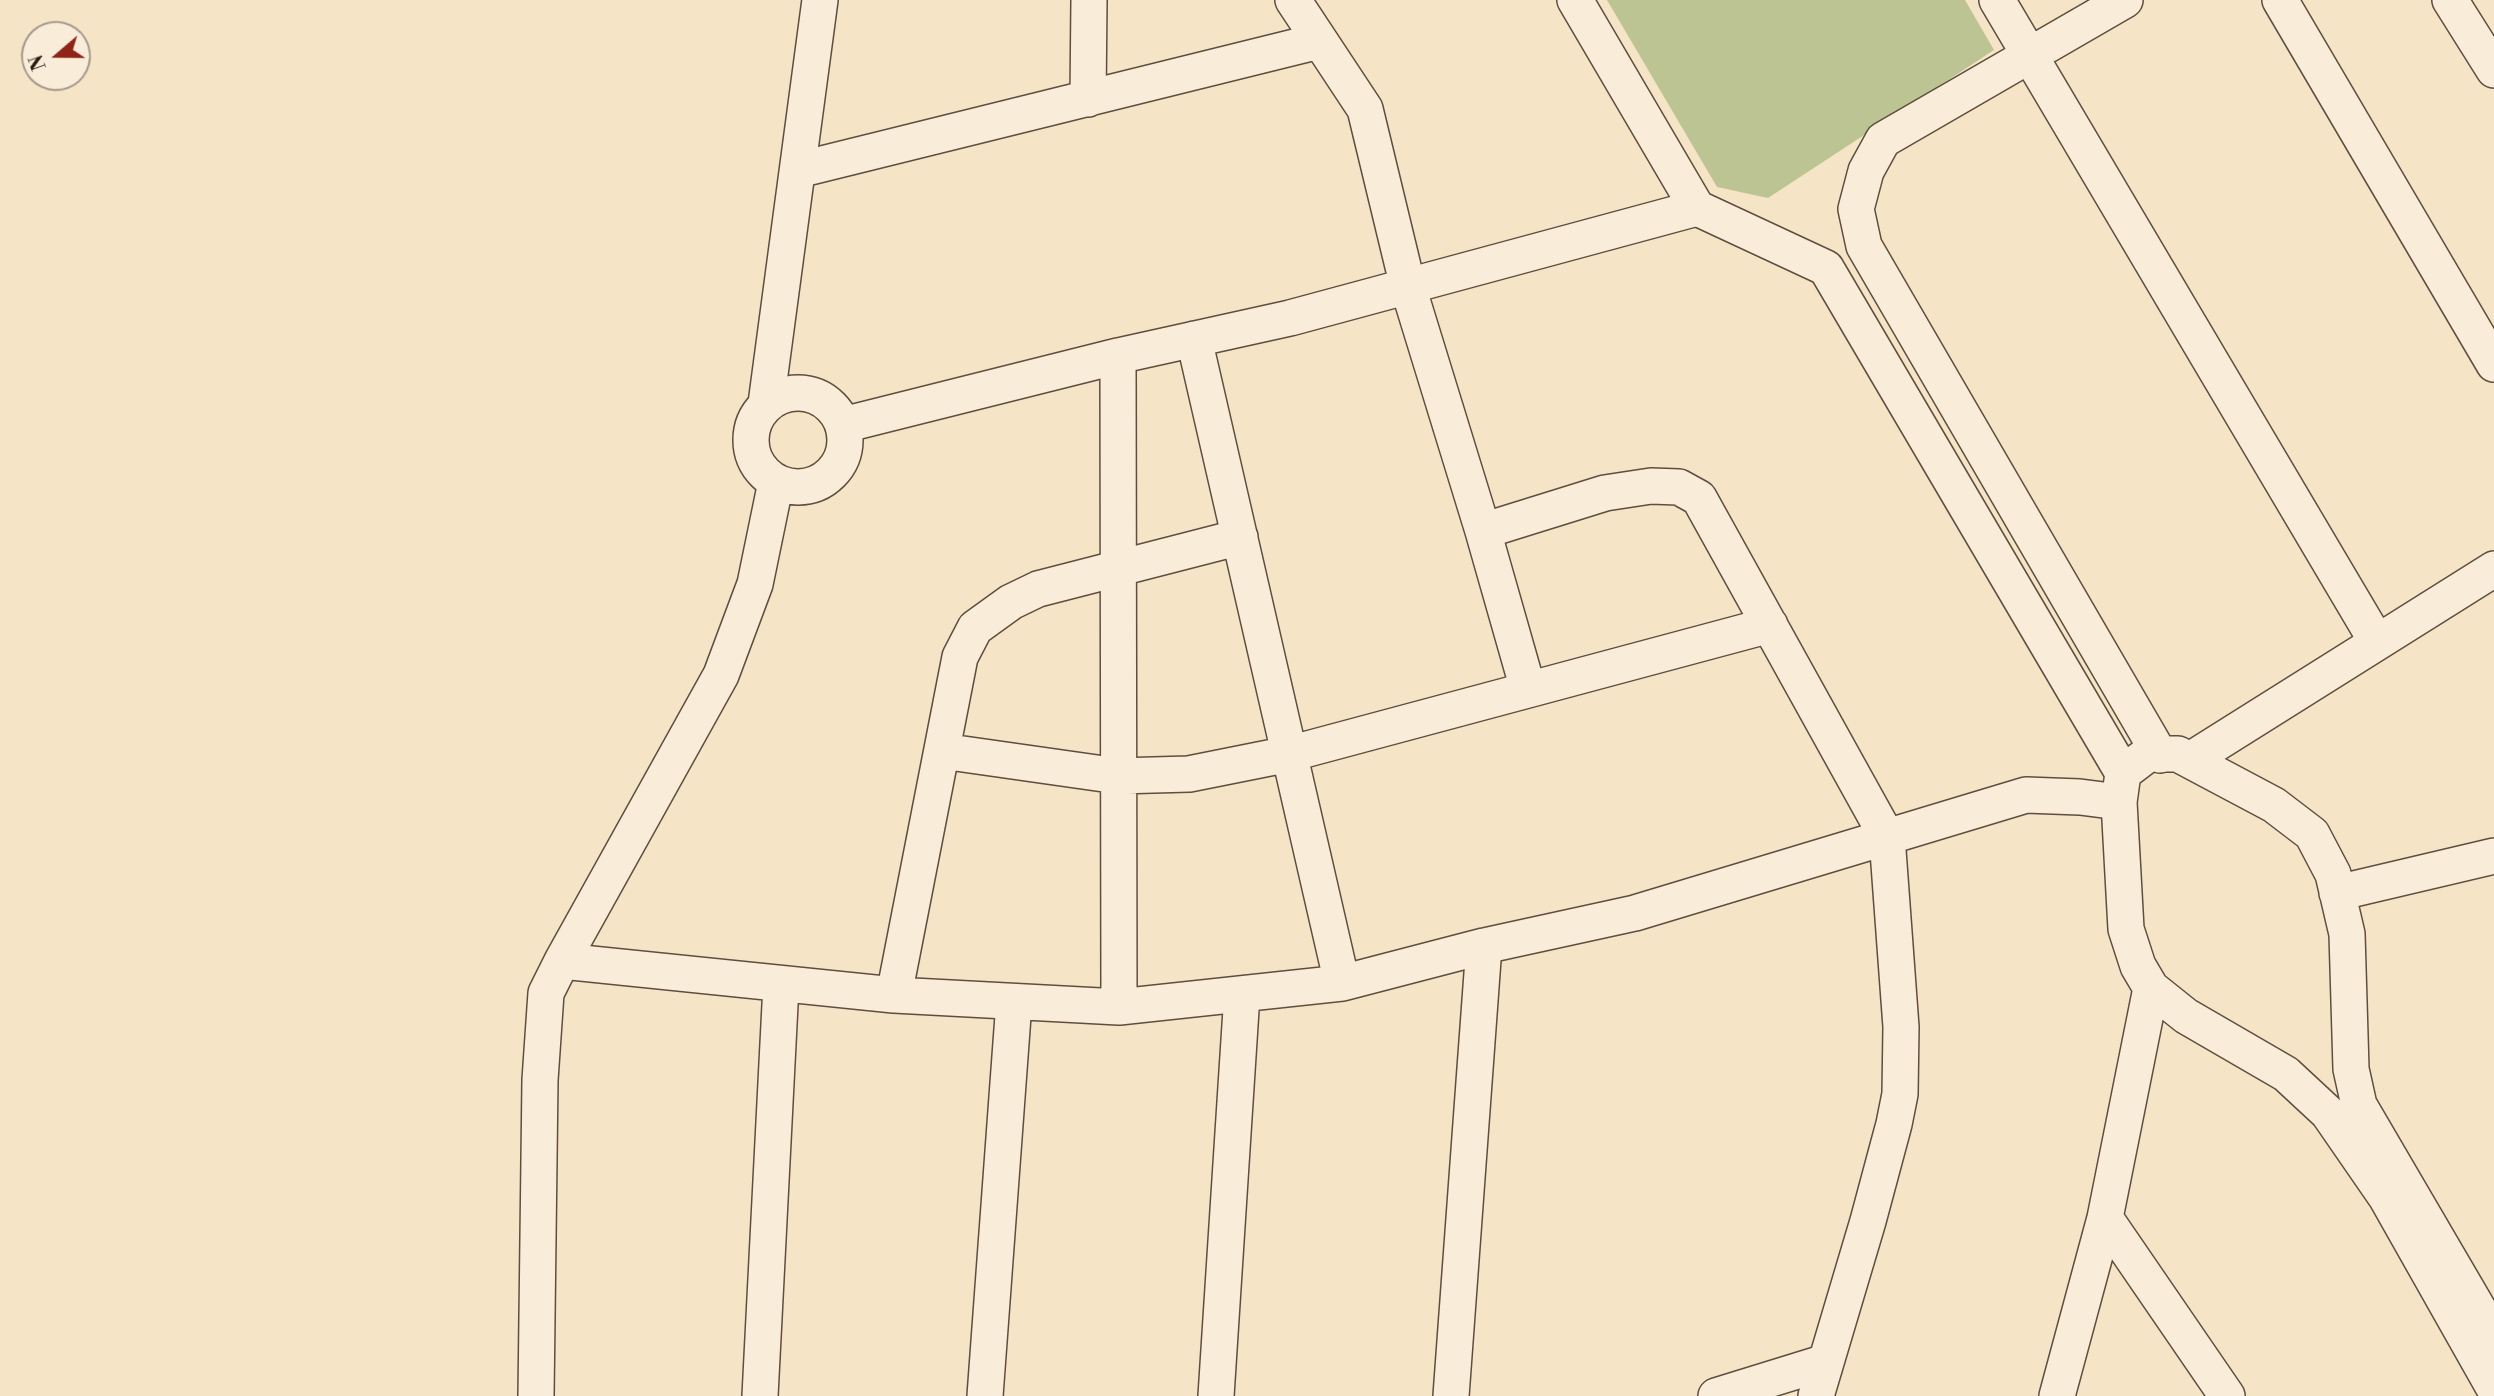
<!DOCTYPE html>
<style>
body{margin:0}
#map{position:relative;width:2494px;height:1396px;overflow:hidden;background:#f6e4c6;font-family:"Libre Bodoni",serif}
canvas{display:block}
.north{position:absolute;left:21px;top:21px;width:70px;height:70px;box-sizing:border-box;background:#f9edda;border:2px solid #a7998a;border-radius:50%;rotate:250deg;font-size:19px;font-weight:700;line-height:28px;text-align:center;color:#2b1c13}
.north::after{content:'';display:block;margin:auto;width:24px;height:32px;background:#8f2418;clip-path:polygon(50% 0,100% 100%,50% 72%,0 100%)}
</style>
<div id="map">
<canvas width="2494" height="1396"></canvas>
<div class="north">N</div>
</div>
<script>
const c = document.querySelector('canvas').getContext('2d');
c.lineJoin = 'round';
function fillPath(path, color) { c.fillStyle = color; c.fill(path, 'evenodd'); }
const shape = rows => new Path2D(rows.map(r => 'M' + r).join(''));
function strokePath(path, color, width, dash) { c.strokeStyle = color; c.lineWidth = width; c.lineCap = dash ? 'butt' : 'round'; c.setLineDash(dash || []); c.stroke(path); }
fillPath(shape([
 [1607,0,1965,0,1994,50,1768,198,1717,187]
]), '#bdc494');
const minor = shape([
 [1293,0,1365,109,1408,287,1483,531,1528,689],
 [1575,0,1697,208],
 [1997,0,2377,642],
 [2125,0,1883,140,1866,171,1856,209,1864,246,2160,755],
 [2280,0,2494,364],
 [2450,0,2494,70],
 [1088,99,1089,0],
 [798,170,1319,41],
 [1194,339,1342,983],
 [1118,356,1119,1007],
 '751 440a47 47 0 1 1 94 0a47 47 0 1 1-94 0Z',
 [766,404,820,0],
 [843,425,1118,356,1290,318,1697,208,1826,268,2123,773],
 [1483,531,1605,493,1651,486,1679,487,1699,498,1887,837,1901,1027,1900,1094,1894,1124,1868,1221,1816,1396],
 [942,751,1118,776,1189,774,1289,754,1770,625],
 [2190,760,2494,569],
 [2337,893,2494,856],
 [562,961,894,995,1119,1007,1342,983,1484,946,1635,913,2026,795,2080,797,2119,802],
 [894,995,960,657,975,628,1011,602,1038,589,1240,537],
 [2105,1218,2227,1396],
 [2494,1336,2359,1105,2351,1069,2347,934,2333,874,2312,834,2274,805,2178,754,2148,754,2123,773,2119,802,2126,929,2138,966,2151,988,2186,1016,2286,1074,2328,1113,2386,1197,2494,1388],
 [536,1396,540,1080,546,993,562,961,721,675,755,584,776,482],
 [760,1396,781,985],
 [985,1396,1014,1002],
 [1216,1396,1242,994],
 [1451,1396,1484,946],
 [1716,1396,1826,1362],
 [2057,1396,2105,1218,2151,988]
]);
strokePath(minor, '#5e4e40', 38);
strokePath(minor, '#f9edda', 35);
</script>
